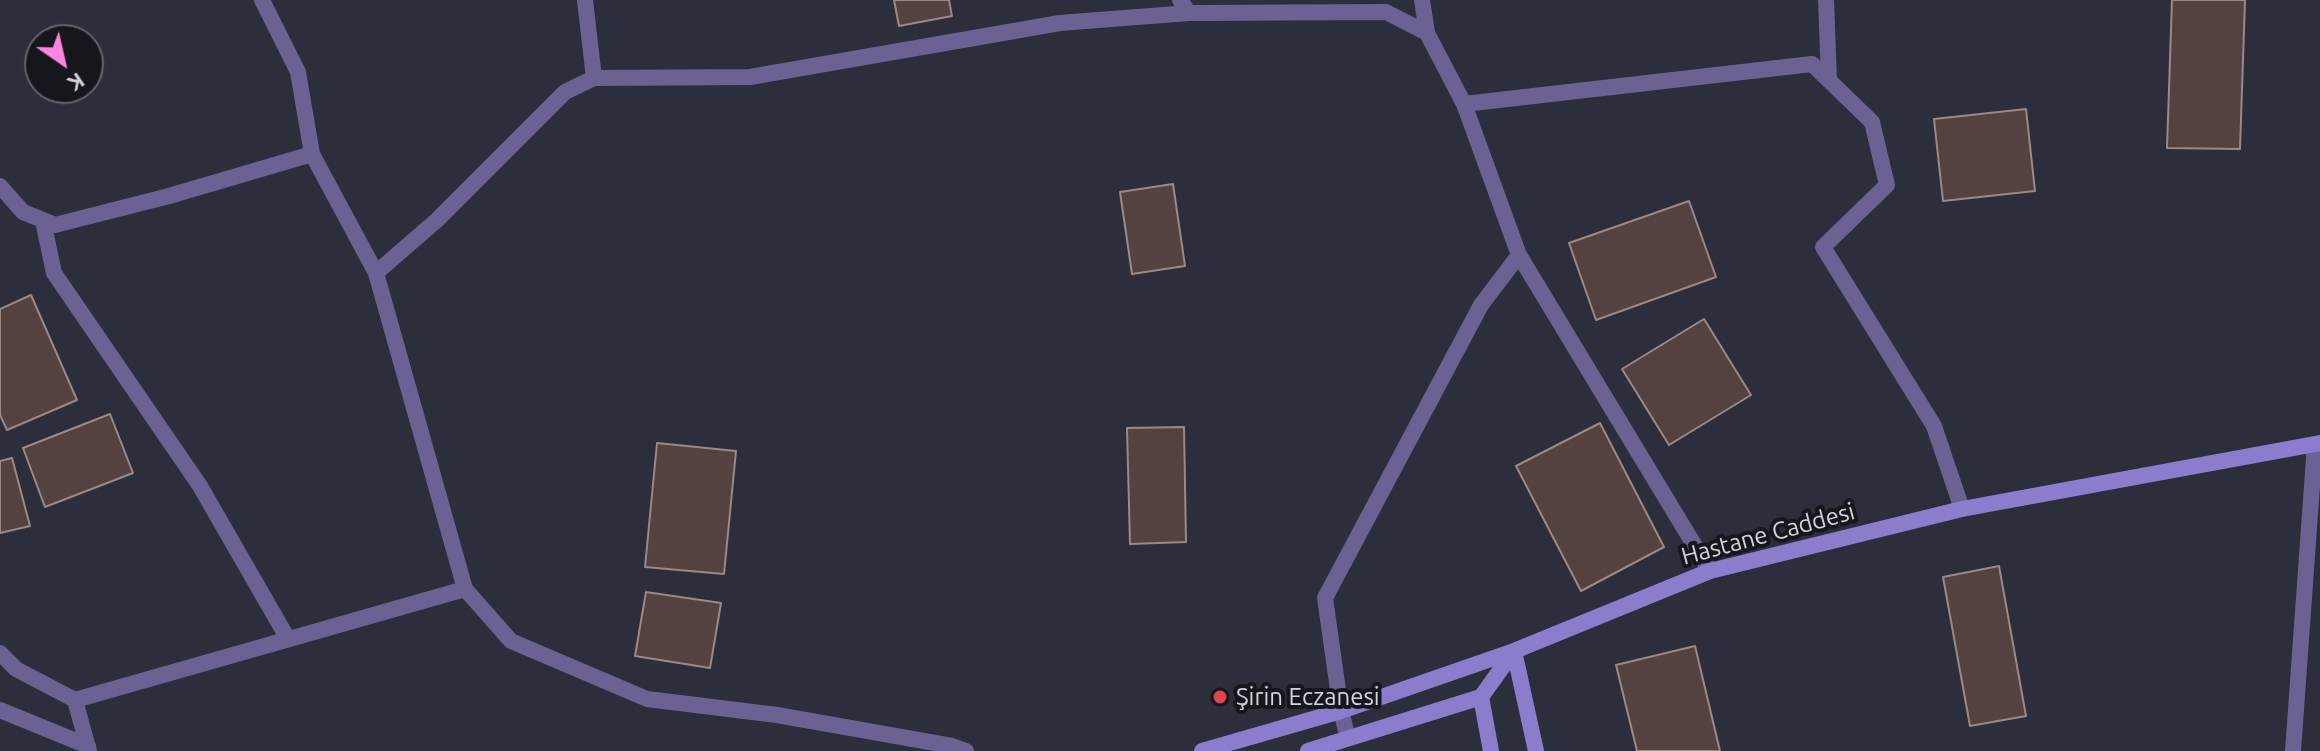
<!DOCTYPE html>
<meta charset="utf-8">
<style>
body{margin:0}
#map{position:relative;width:2320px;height:751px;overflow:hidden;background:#2c2e3b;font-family:Ubuntu,sans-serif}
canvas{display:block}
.north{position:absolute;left:24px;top:24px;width:80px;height:80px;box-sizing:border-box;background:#16171d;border:2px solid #62636a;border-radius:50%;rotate:146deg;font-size:22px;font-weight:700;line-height:32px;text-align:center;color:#d3d5de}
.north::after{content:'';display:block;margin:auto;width:28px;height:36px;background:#fe85e0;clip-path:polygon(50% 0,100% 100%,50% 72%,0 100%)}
</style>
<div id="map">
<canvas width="2320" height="751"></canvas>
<div class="north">K</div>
</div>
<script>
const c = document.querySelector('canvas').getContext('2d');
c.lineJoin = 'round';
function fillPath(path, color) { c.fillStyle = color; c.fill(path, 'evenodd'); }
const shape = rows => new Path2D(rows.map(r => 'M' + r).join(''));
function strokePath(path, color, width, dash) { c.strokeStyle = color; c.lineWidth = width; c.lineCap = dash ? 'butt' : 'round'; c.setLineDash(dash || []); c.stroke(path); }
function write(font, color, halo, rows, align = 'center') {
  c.font = font + ' Ubuntu,sans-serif'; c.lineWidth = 8; c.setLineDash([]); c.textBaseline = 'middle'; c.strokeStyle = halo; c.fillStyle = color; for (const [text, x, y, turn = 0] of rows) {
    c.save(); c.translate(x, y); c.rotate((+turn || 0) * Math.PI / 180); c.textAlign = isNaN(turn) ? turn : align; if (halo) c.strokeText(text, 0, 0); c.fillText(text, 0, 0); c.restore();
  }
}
const building = shape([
 [894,0,949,0,952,16,899,26,894,0],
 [2172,0,2245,0,2240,149,2167,148,2172,0],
 [2026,109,2035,191,1943,201,1934,119,2026,109],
 [1173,184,1185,266,1132,274,1120,192,1173,184],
 [1689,201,1716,277,1596,320,1569,243,1689,201],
 [31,295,77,400,7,430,0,415,0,309,31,295],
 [1704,319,1751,395,1669,445,1622,369,1704,319],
 [110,414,133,473,45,507,23,448,110,414],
 [1600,423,1664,547,1581,591,1516,466,1600,423],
 [1184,427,1186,542,1130,544,1127,428,1184,427],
 [657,443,736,451,724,574,645,567,657,443],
 [12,458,30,526,0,533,0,461,12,458],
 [1999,566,2026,716,1970,726,1943,577,1999,566],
 [646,592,721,603,710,668,635,656,646,592],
 [1695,646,1720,751,1637,751,1616,665,1695,646]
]);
fillPath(building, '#53423f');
strokePath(building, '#9c8885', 2);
strokePath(shape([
 [262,0,298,72,312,154,376,273],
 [585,0,594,78],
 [1422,0,1427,33],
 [1826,0,1829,80],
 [1464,104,1812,64,1872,122,1887,185,1823,247,1934,426,1962,509],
 [0,186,23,212,55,225,169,196,312,154],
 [43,221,54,273,200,486,288,639],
 [0,653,16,669,75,700],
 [0,710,88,746],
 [1348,738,1341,711,1325,598,1481,305,1519,255],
 [89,751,75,700,465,589],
 [966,751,952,746,777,715,647,699,511,641,465,589,376,273,437,220,565,92,594,78,750,77,1060,23,1189,13,1386,12,1427,33,1464,104,1519,255,1710,571],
 [2293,751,2315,444]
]), '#6b6293', 16);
strokePath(shape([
 [1180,0,1189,13]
]), '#6b6293', 16);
strokePath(shape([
 [1514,651,1536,751],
 [1481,697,1514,651],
 [1202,751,1341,711,1514,651,1710,571,1962,509,2320,443],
 [1308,751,1481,697,1491,751]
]), '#8c7dcc', 16);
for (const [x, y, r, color] of [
 [1220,697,8,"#e0444e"]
]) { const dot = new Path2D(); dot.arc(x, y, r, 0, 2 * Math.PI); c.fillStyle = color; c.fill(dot); strokePath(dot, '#16171d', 3); }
write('24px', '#d3d5de', '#16171d', [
 ["Hastane Caddesi",1768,534,-15]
]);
write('24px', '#d3d5de', '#16171d', [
 ["Şirin Eczanesi",1236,697]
], 'left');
</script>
